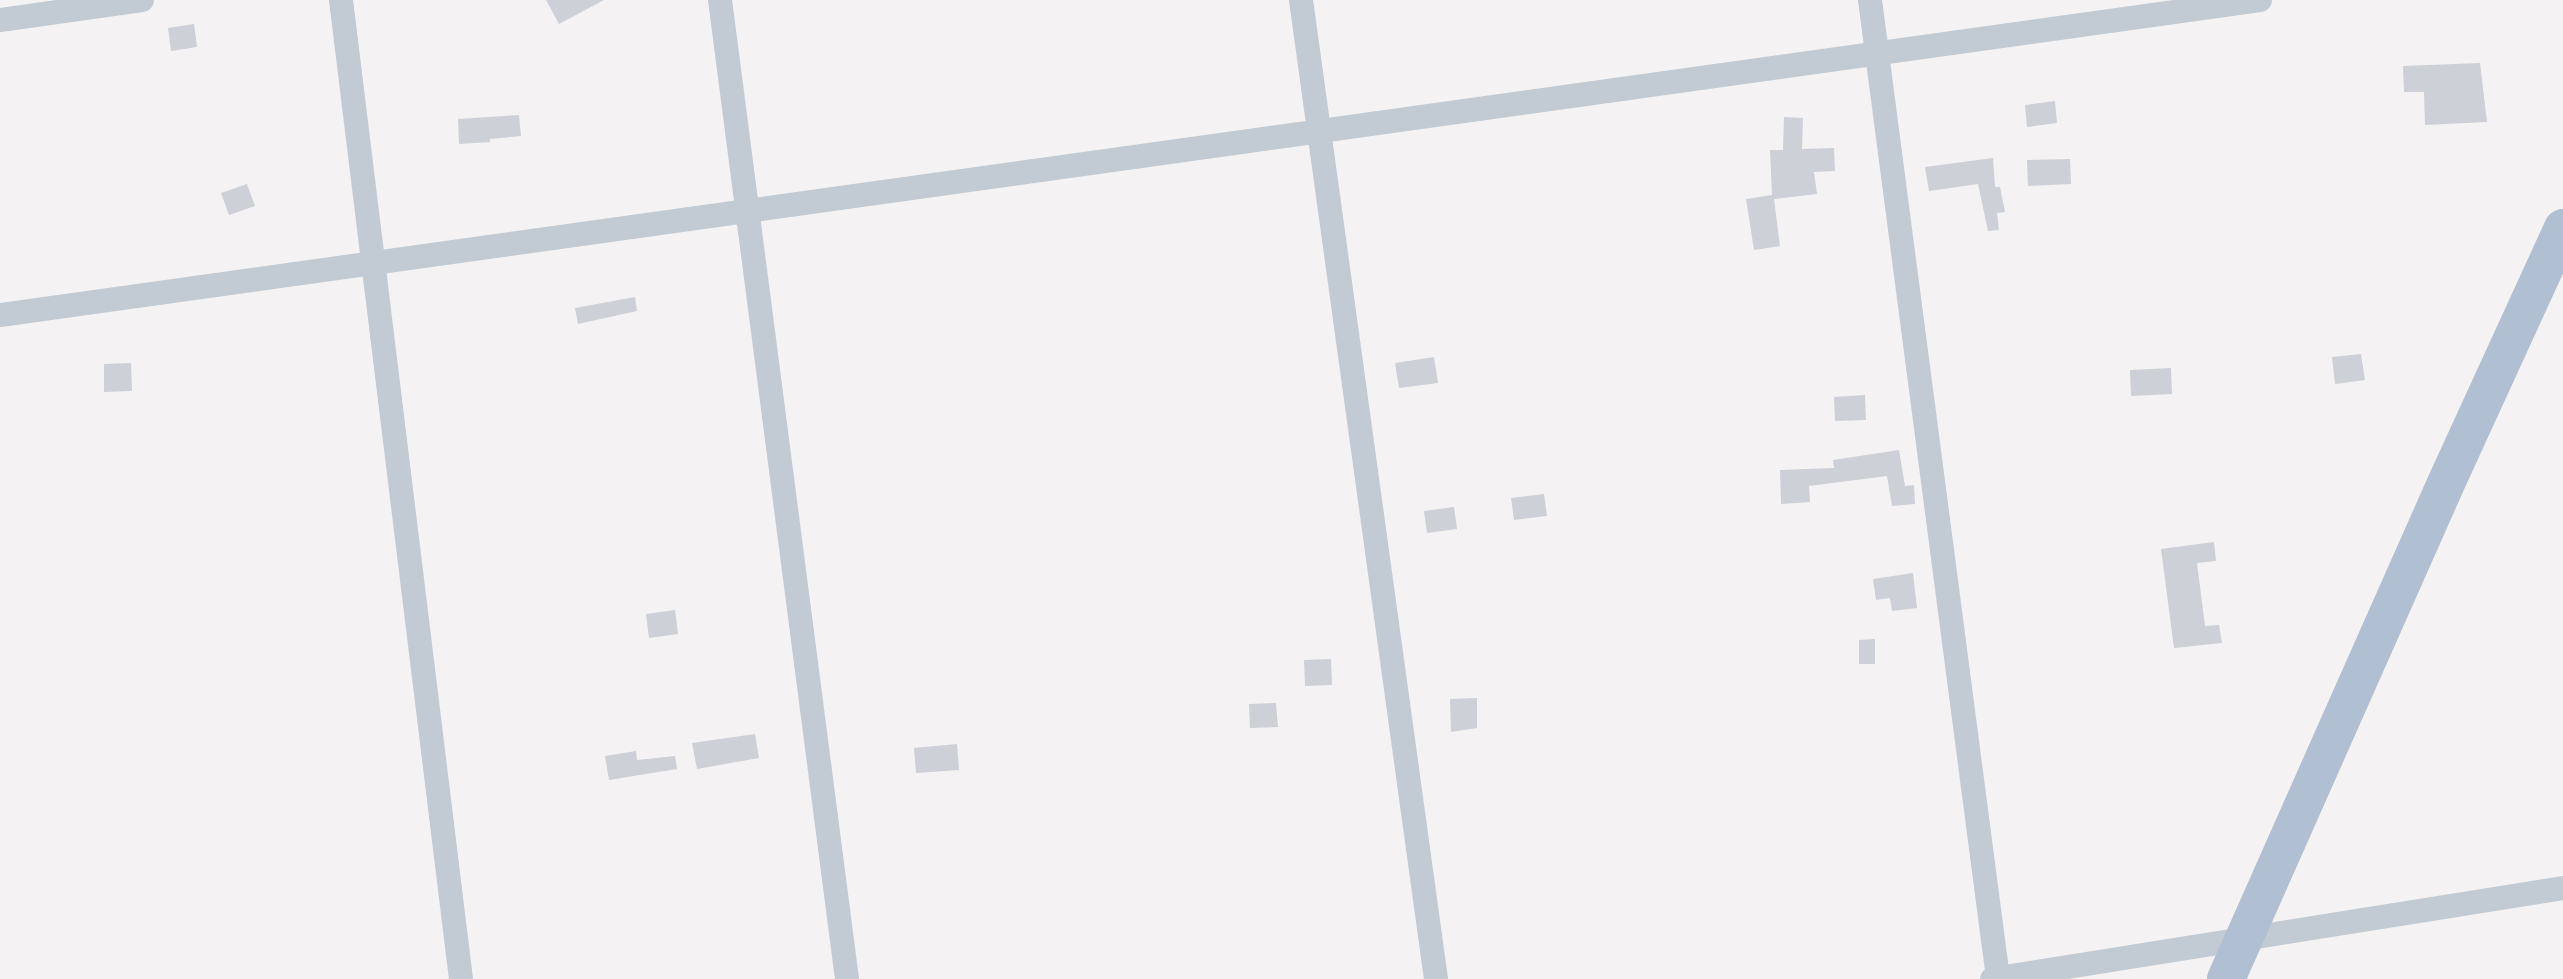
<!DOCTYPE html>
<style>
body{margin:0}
canvas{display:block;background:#f4f2f2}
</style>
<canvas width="2563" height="979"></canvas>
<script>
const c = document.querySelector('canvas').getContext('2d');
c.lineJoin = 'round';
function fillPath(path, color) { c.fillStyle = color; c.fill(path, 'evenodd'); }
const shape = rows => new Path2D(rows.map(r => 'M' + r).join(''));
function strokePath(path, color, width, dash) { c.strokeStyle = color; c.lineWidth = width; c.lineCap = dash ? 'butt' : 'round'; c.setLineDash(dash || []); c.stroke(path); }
fillPath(shape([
 [546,0,604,0,559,24],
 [194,24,197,47,171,51,168,28],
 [2480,63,2487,122,2425,125,2424,92,2404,92,2403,66],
 [2055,101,2057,123,2027,127,2025,105],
 [519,115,521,136,490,139,490,142,459,144,458,119],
 [1784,117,1803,118,1802,149,1834,148,1835,171,1814,172,1817,194,1774,199,1780,246,1754,250,1746,199,1772,195,1770,150,1783,150],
 [1993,158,1995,187,2000,187,2005,212,1997,213,1999,230,1988,231,1978,184,1929,191,1925,167],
 [2070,159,2071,184,2028,186,2027,160],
 [247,184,255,206,229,215,221,193],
 [635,297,637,311,578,324,575,308],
 [2361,354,2365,380,2335,384,2332,357],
 [1434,357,1438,383,1399,388,1395,363],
 [131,363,132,391,104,392,104,364],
 [2171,368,2172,394,2131,396,2130,370],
 [1865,395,1866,420,1835,421,1834,397],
 [1899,450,1905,486,1914,485,1915,504,1892,506,1887,476,1809,486,1810,502,1781,504,1780,470,1834,468,1833,460],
 [1544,494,1547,516,1514,520,1511,498],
 [1454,507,1457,529,1427,533,1424,511],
 [2214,542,2216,561,2197,563,2205,626,2219,625,2222,643,2174,648,2161,549],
 [1913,573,1917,608,1892,611,1890,598,1876,600,1873,579],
 [675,610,678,634,649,638,646,614],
 [1875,639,1875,664,1859,664,1859,640],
 [1331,659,1332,685,1305,686,1304,660],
 [1477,698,1477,728,1451,732,1450,699],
 [1276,703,1278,727,1250,728,1249,704],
 [755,734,759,758,697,769,692,743],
 [957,744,959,770,916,773,914,748],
 [636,751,637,760,675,756,677,769,609,780,605,756]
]), '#cdd0d6');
strokePath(shape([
 [341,0,461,979],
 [720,0,847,979],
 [1301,0,1436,979],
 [1870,0,1998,978],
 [0,20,142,0],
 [0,315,2260,0],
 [1992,979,2563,888]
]), '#c2cbd4', 24);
strokePath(shape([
 [2226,979,2447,481,2563,228]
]), '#b0bfd2', 38);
</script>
